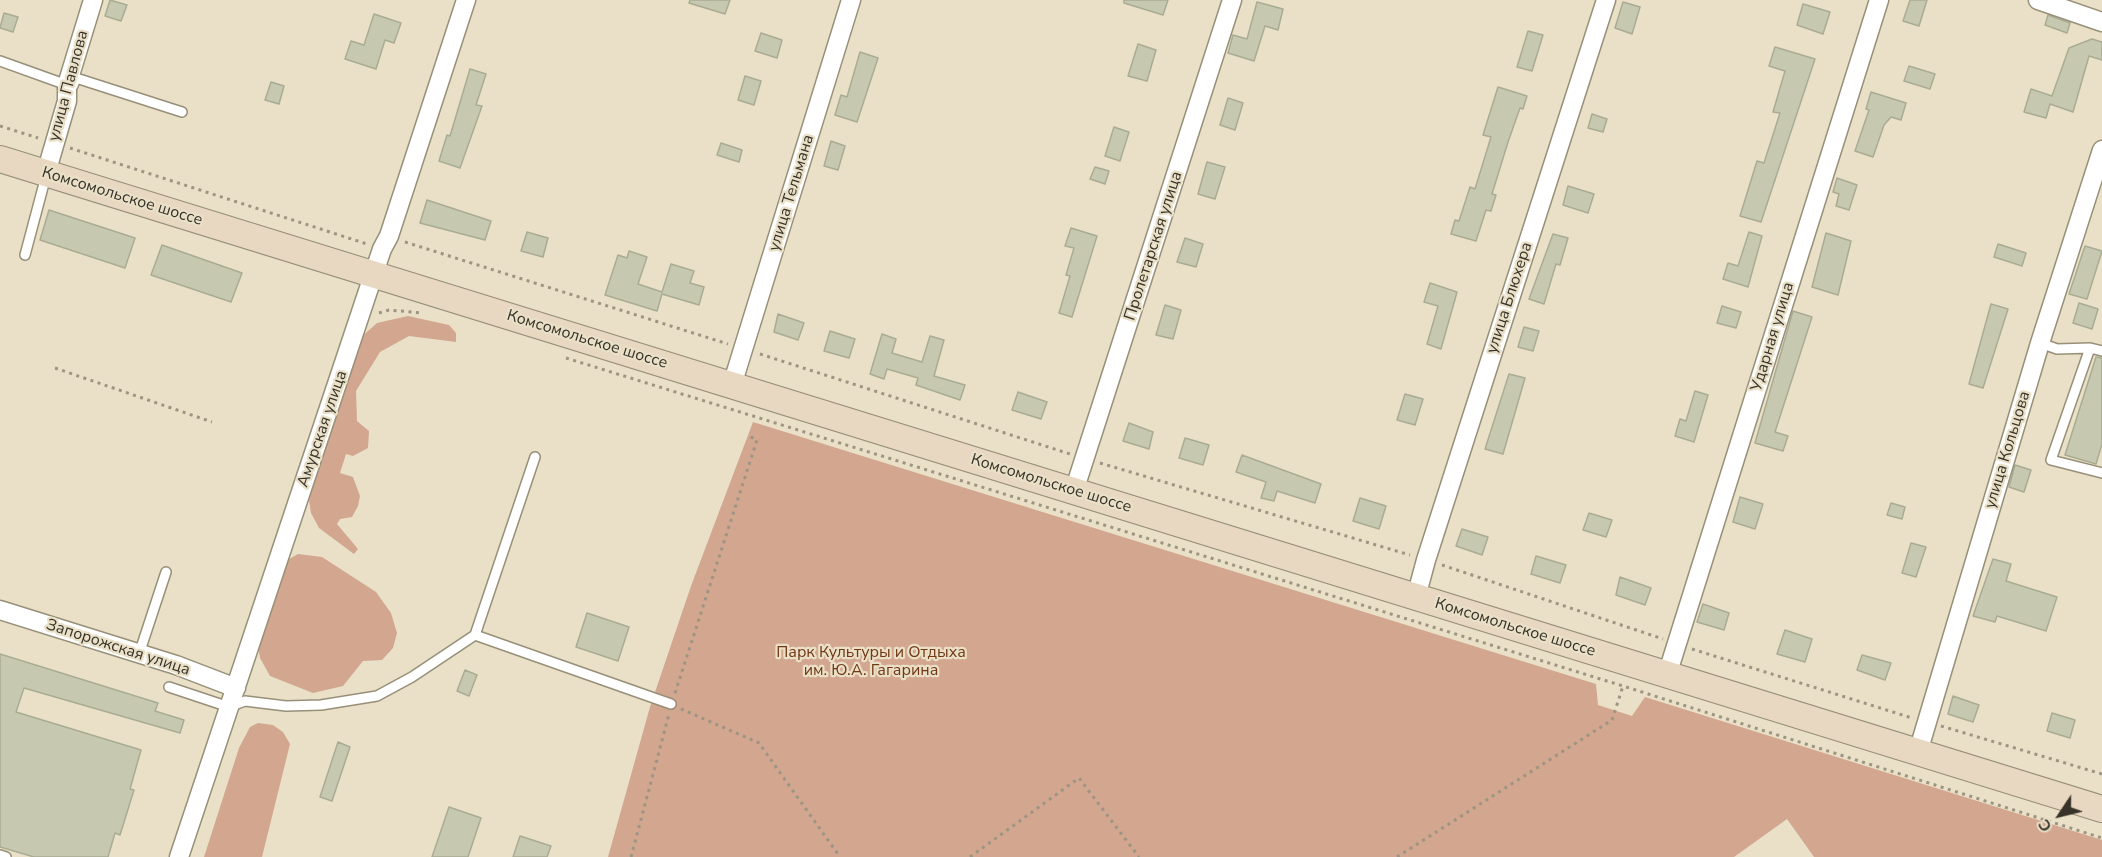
<!DOCTYPE html>
<meta charset="utf-8">
<style>
body{margin:0}
#map{position:relative;width:2102px;height:857px;overflow:hidden;background:#e9e0c7;font-family:"Nunito Sans",sans-serif}
canvas{display:block}
.north{position:absolute;left:2030px;top:785px;width:60px;height:60px;-webkit-text-stroke:4px #e9e0c7;paint-order:stroke;rotate:235deg;font-size:16px;font-weight:700;line-height:24px;text-align:center;color:#37332a}
.north::after{content:'';display:block;margin:auto;width:21px;height:27px;background:#37332a;clip-path:polygon(50% 0,100% 100%,50% 72%,0 100%)}
</style>
<div id="map">
<canvas width="2102" height="857"></canvas>
<div class="north">С</div>
</div>
<script>
const c = document.querySelector('canvas').getContext('2d');
c.lineJoin = 'round';
function fillPath(path, color) { c.fillStyle = color; c.fill(path, 'evenodd'); }
const shape = rows => new Path2D(rows.map(r => 'M' + r).join(''));
function strokePath(path, color, width, dash) { c.strokeStyle = color; c.lineWidth = width; c.lineCap = dash ? 'butt' : 'round'; c.setLineDash(dash || []); c.stroke(path); }
function write(font, color, halo, rows, align = 'center') {
  c.font = font + ' "Nunito Sans",sans-serif'; c.lineWidth = 4.5; c.setLineDash([]); c.textBaseline = 'middle'; c.strokeStyle = halo; c.fillStyle = color; for (const [text, x, y, turn = 0] of rows) {
    c.save(); c.translate(x, y); c.rotate((+turn || 0) * Math.PI / 180); c.textAlign = isNaN(turn) ? turn : align; if (halo) c.strokeText(text, 0, 0); c.fillText(text, 0, 0); c.restore();
  }
}
fillPath(shape([
 [408,316,449,325,456,333,456,342,409,336,380,352,356,391,357,421,369,431,368,448,353,456,346,454,340,473,353,477,360,496,358,506,352,517,340,519,337,524,358,549,354,554,319,528,311,513,309,500,359,339,377,323],
 [753,422,1596,684,1598,705,1632,716,1645,697,2102,840,2102,857,1814,857,1787,819,1734,857,608,857,650,707,691,586],
 [298,554,322,557,376,592,391,613,397,633,393,648,382,660,363,661,343,686,313,693,270,676,260,658,258,645,284,562],
 [258,723,273,725,283,732,290,744,262,857,204,857,239,748,250,727]
]), '#d3a690');
const building = shape([
 [110,0,127,5,121,21,105,16,110,0],
 [690,0,730,0,725,14,689,3,690,0],
 [1124,0,1168,0,1163,15,1124,3,1124,0],
 [1910,0,1927,0,1919,26,1903,21,1910,0],
 [1257,2,1283,9,1278,30,1265,26,1254,61,1228,53,1233,35,1247,39,1257,2],
 [1623,2,1640,7,1632,34,1615,28,1623,2],
 [1803,4,1830,12,1823,34,1797,25,1803,4],
 [4,13,18,17,13,32,0,28,4,13],
 [374,14,401,23,394,43,385,40,376,69,345,59,351,41,364,45,374,14],
 [2048,15,2070,23,2067,33,2045,25,2048,15],
 [1528,31,1543,35,1532,71,1517,67,1528,31],
 [761,33,782,40,777,58,755,51,761,33],
 [2092,39,2102,42,2102,60,2089,56,2073,112,2050,104,2046,118,2024,112,2031,89,2052,96,2069,48,2092,39],
 [1138,44,1156,50,1147,81,1128,76,1138,44],
 [1775,47,1815,59,1761,222,1740,216,1757,161,1764,163,1780,113,1773,112,1785,71,1769,66,1775,47],
 [860,52,878,58,857,122,835,115,841,95,847,97,860,52],
 [1909,66,1935,74,1930,89,1904,81,1909,66],
 [470,69,486,74,476,105,482,106,460,168,439,161,447,135,450,136,470,69],
 [745,76,761,81,754,105,738,100,745,76],
 [271,82,284,86,279,104,265,100,271,82],
 [1498,87,1527,96,1523,109,1520,108,1508,142,1492,194,1496,195,1491,211,1486,210,1476,241,1451,234,1455,220,1459,221,1470,187,1475,189,1491,137,1483,135,1498,87],
 [1871,92,1906,103,1901,120,1891,117,1884,125,1873,157,1855,151,1869,110,1866,109,1871,92],
 [1228,98,1243,103,1235,130,1220,125,1228,98],
 [1592,114,1607,119,1603,132,1588,128,1592,114],
 [1114,127,1129,132,1120,161,1105,156,1114,127],
 [831,141,845,146,838,170,824,166,831,141],
 [721,143,742,150,739,162,717,155,721,143],
 [1207,162,1225,167,1215,199,1198,194,1207,162],
 [1095,167,1109,171,1105,184,1090,179,1095,167],
 [1837,178,1857,185,1849,210,1836,206,1839,194,1833,192,1837,178],
 [1568,186,1594,194,1588,213,1563,205,1568,186],
 [427,200,491,221,485,240,420,223,427,200],
 [49,210,135,238,125,268,40,240,49,210],
 [1071,228,1097,236,1072,317,1059,313,1070,276,1066,275,1074,248,1065,246,1071,228],
 [527,232,548,238,543,257,521,251,527,232],
 [1749,232,1762,236,1748,287,1723,279,1728,263,1738,266,1749,232],
 [1826,233,1851,241,1838,295,1812,287,1826,233],
 [1553,234,1568,238,1560,265,1556,264,1544,304,1529,299,1553,234],
 [1185,238,1203,244,1196,267,1177,262,1185,238],
 [1998,244,2026,253,2022,266,1994,257,1998,244],
 [162,245,242,273,231,302,151,275,162,245],
 [2085,246,2102,251,2087,299,2069,294,2085,246],
 [629,251,647,257,638,284,662,292,671,264,694,271,690,283,704,287,699,305,662,294,657,311,605,295,618,255,627,258,629,251],
 [1430,283,1457,292,1441,349,1427,344,1438,306,1424,302,1430,283],
 [2079,303,2098,309,2092,329,2073,323,2079,303],
 [1991,304,2008,309,1983,388,1969,384,1991,304],
 [1165,305,1181,310,1173,339,1156,335,1165,305],
 [1722,306,1741,312,1736,328,1717,323,1722,306],
 [1793,311,1812,317,1775,432,1788,436,1783,451,1755,443,1793,311],
 [778,314,804,323,798,340,774,332,778,314],
 [1524,327,1539,331,1533,351,1518,347,1524,327],
 [830,331,855,339,849,358,824,351,830,331],
 [882,334,896,339,892,353,922,362,930,336,944,340,934,376,965,385,960,400,916,385,918,378,887,369,884,379,870,374,882,334],
 [2096,357,2102,358,2102,444,2096,464,2065,455,2096,357],
 [1509,374,1525,378,1503,454,1485,449,1509,374],
 [1695,391,1708,395,1694,442,1675,436,1680,419,1686,421,1695,391],
 [1018,392,1047,402,1041,419,1012,410,1018,392],
 [1405,394,1423,399,1415,425,1397,420,1405,394],
 [1129,423,1153,432,1149,449,1123,441,1129,423],
 [1185,438,1209,445,1203,465,1179,458,1185,438],
 [1242,455,1321,484,1315,503,1277,491,1274,501,1261,498,1266,482,1236,472,1242,455],
 [2015,465,2031,470,2024,492,2009,487,2015,465],
 [1740,497,1763,504,1755,529,1733,522,1740,497],
 [1360,498,1386,506,1379,529,1353,521,1360,498],
 [1891,503,1905,507,1902,519,1887,515,1891,503],
 [1589,513,1612,520,1606,537,1583,530,1589,513],
 [1462,529,1488,537,1482,555,1456,546,1462,529],
 [1911,543,1926,547,1916,577,1902,573,1911,543],
 [1536,556,1566,565,1560,583,1531,574,1536,556],
 [1993,559,2011,564,2006,581,2057,597,2046,631,1997,616,1995,622,1973,616,1993,559],
 [1620,577,1651,588,1645,605,1616,595,1620,577],
 [1703,604,1729,613,1724,630,1697,622,1703,604],
 [587,613,629,627,618,661,576,647,587,613],
 [1785,630,1812,639,1805,662,1777,654,1785,630],
 [0,654,158,703,155,711,184,720,180,733,24,688,16,712,141,750,130,789,134,790,120,835,115,833,108,857,34,857,0,847,0,654],
 [1862,655,1891,663,1885,680,1857,670,1862,655],
 [465,670,477,675,469,696,457,691,465,670],
 [1953,696,1979,705,1973,722,1948,714,1953,696],
 [2052,713,2075,720,2070,738,2047,731,2052,713],
 [338,742,350,747,332,801,320,797,338,742],
 [449,807,481,818,468,857,432,857,449,807],
 [520,836,551,846,547,857,513,857,520,836]
]);
fillPath(building, '#c6c9b0');
strokePath(building, '#a9ac93', 1.5);
const lane = shape([
 [0,61,67,85],
 [73,86,76,78,182,112],
 [25,255,46,176],
 [2040,343,2057,349,2090,348,2102,351],
 [2090,348,2051,460,2102,473],
 [475,635,671,704],
 [139,654,166,572],
 [169,687,229,707,245,701,286,706,321,705,377,696,412,677,475,635,535,457],
 [0,855,6,857]
]);
const street = shape([
 [2038,0,2102,22],
 [46,173,67,101,67,85,93,0],
 [732,385,851,0],
 [1074,491,1232,0],
 [1416,597,1426,560,1606,0],
 [0,610,176,665,236,688],
 [1667,675,1879,0],
 [1918,752,2040,343,2102,150],
 [179,857,382,249,389,236,466,0]
]);
const secondary = shape([
 [0,159,2102,809]
]);
strokePath(lane, '#978f78', 12);
strokePath(street, '#978f78', 21);
strokePath(secondary, '#978f78', 28);
strokePath(shape([
 [0,126,38,138],
 [70,148,367,244],
 [405,242,728,344],
 [379,313,389,310,422,313],
 [760,354,1070,454],
 [566,358,1623,686,2102,838],
 [55,368,212,422],
 [1100,463,1410,555],
 [1442,565,1663,639],
 [1692,649,1912,718],
 [675,693,757,440,747,435],
 [681,709,759,743,840,857],
 [1941,726,2102,774],
 [631,857,669,714],
 [970,857,1079,778,1139,857],
 [1397,857,1612,720,1623,686]
]), '#9c9583', 3, [3, 4.5]);
strokePath(lane, '#fff', 9);
strokePath(street, '#fff', 18);
strokePath(secondary, '#e8d7c1', 26);
write('16px', '#37332a', '#e9e0c7', [
 ["улица Павлова",69,86,-75],
 ["улица Тельмана",792,193,-73],
 ["Комсомольское шоссе",122,197,17],
 ["Пролетарская улица",1154,246,-72],
 ["улица Блюхера",1510,298,-72],
 ["Ударная улица",1773,337,-73],
 ["Комсомольское шоссе",587,340,17],
 ["Амурская улица",323,429,-71],
 ["улица Кольцова",2008,450,-73],
 ["Комсомольское шоссе",1051,484,17],
 ["Комсомольское шоссе",1515,628,17],
 ["Запорожская улица",118,648,18]
]);
write('16px', '#723816', '#e9e0c7', [
 ["Парк Культуры и Отдыха",871,653],
 ["им. Ю.А. Гагарина",871,671]
]);
</script>
